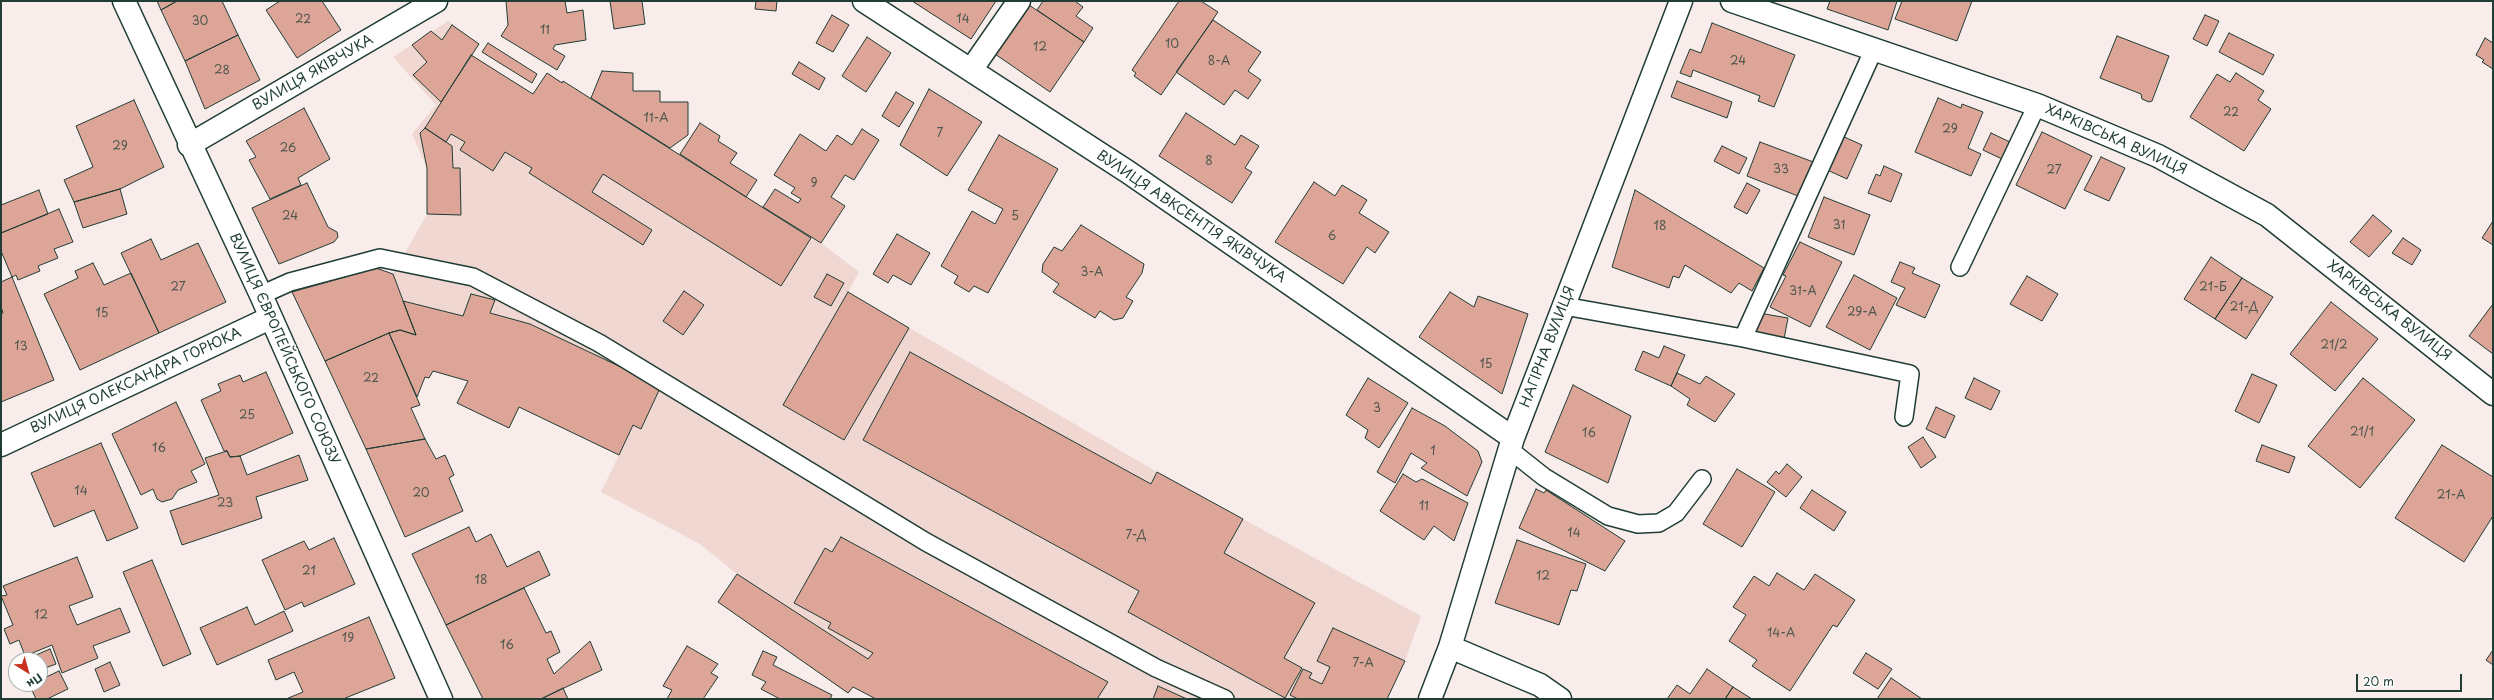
<!DOCTYPE html>
<meta charset="utf-8">
<style>
body{margin:0}
#map{position:relative;width:2494px;height:700px;overflow:hidden;background:#f8edea;font-family:"Playpen Sans",sans-serif}
canvas{display:block}
.frame{position:absolute;inset:0;border:2px solid #1f3d34;pointer-events:none}
.north{position:absolute;left:8px;top:652px;width:40px;height:40px;box-sizing:border-box;background:#fff;border:1px solid #a5b1ae;border-radius:50%;rotate:143deg;font-size:11px;font-weight:700;line-height:16px;text-align:center;color:#1f3d34}
.north::after{content:'';display:block;margin:auto;width:14px;height:18px;background:#c8321e;clip-path:polygon(50% 0,100% 100%,50% 72%,0 100%)}
.scale{position:absolute;left:2356px;top:674px;width:106px;height:18px;box-sizing:border-box;border:2px solid #1f3d34;border-top:0;padding-left:5px;font-size:12px;line-height:14px;white-space:nowrap;color:#1f3d34;-webkit-text-stroke:3px #fff;paint-order:stroke}
</style>
<div id="map">
<canvas width="2494" height="700"></canvas>
<div class="frame"></div>
<div class="north">Пн</div>
<div class="scale">20 m</div>
</div>
<script>
const c = document.querySelector('canvas').getContext('2d');
c.lineJoin = 'round';
function fillPath(path, color) { c.fillStyle = color; c.fill(path, 'evenodd'); }
const shape = rows => new Path2D(rows.map(r => 'M' + r).join(''));
function strokePath(path, color, width, dash) { c.strokeStyle = color; c.lineWidth = width; c.lineCap = dash ? 'butt' : 'round'; c.setLineDash(dash || []); c.stroke(path); }
function write(font, color, halo, rows, align = 'center') {
  c.font = font + ' "Playpen Sans",sans-serif'; c.lineWidth = 3; c.setLineDash([]); c.textBaseline = 'middle'; c.strokeStyle = halo; c.fillStyle = color; for (const [text, x, y, turn = 0] of rows) {
    c.save(); c.translate(x, y); c.rotate((+turn || 0) * Math.PI / 180); c.textAlign = isNaN(turn) ? turn : align; if (halo) c.strokeText(text, 0, 0); c.fillText(text, 0, 0); c.restore();
  }
}
fillPath(shape([
 [448,21,479,44,472,55,533,94,547,73,562,82,563,81,821,243,859,272,848,292,1157,472,1421,616,1405,661,1387,699,876,699,853,687,848,693,718,602,737,574,700,544,601,492,619,455,520,407,509,428,457,403,468,381,433,371,429,378,425,377,417,397,389,333,400,330,393,274,427,214,427,168,412,134,436,105,393,57]
]), '#f0d7d1');
const building = shape([
 [157,1,177,1,161,10,157,1],
 [177,1,222,1,238,35,185,61,161,10,177,1],
 [280,1,322,1,341,30,297,58,266,10,280,1],
 [506,1,565,1,567,13,583,10,586,40,555,45,553,49,565,56,557,70,501,36,508,25,506,1],
 [610,1,642,1,645,24,614,29,610,1],
 [756,1,777,1,776,11,755,9,756,1],
 [912,1,996,1,971,39,912,1],
 [1043,1,1075,1,1083,7,1076,16,1093,28,1084,42,1037,10,1043,1],
 [1179,1,1201,1,1218,12,1161,95,1134,76,1136,73,1132,70,1179,1],
 [1830,1,1897,1,1888,30,1827,9,1830,1],
 [1902,1,1972,1,1957,41,1895,19,1902,1],
 [1029,5,1084,42,1050,92,995,54,1029,5],
 [832,15,849,25,833,52,816,43,832,15],
 [2205,15,2219,21,2207,46,2193,39,2205,15],
 [1213,20,1261,52,1248,71,1261,80,1248,99,1235,90,1224,105,1176,72,1213,20],
 [1712,23,1795,55,1774,107,1758,101,1760,96,1693,70,1691,77,1680,73,1690,49,1701,53,1712,23],
 [452,25,479,44,441,102,413,75,427,62,412,45,431,31,442,40,452,25],
 [2229,33,2274,55,2263,75,2219,52,2229,33],
 [238,35,260,80,205,109,185,61,238,35],
 [2117,36,2169,56,2152,101,2149,102,2142,99,2141,94,2100,78,2117,36],
 [867,37,891,53,866,92,842,76,867,37],
 [2485,38,2493,43,2493,69,2482,62,2484,60,2476,55,2485,38],
 [488,43,537,74,532,83,482,52,488,43],
 [471,55,533,94,547,73,562,83,563,81,811,238,781,286,603,174,592,192,652,230,643,245,529,173,532,168,505,152,493,171,460,150,465,142,451,134,446,142,425,128,471,55],
 [799,62,825,78,819,90,792,74,799,62],
 [602,71,633,73,633,91,660,91,660,102,688,102,688,135,670,148,591,98,602,71],
 [2236,73,2264,91,2258,100,2271,109,2244,151,2190,117,2217,74,2230,82,2236,73],
 [1677,81,1732,102,1727,118,1671,97,1677,81],
 [929,89,982,122,947,176,900,145,929,89],
 [896,92,914,103,899,127,882,116,896,92],
 [1938,98,1961,108,1962,104,1983,112,1968,148,1981,154,1971,176,1915,152,1938,98],
 [134,100,164,167,120,189,74,202,64,180,93,167,76,126,134,100],
 [304,108,330,159,298,178,301,185,270,199,249,160,256,157,246,141,304,108],
 [1186,113,1235,145,1241,135,1259,146,1245,168,1252,172,1232,203,1159,156,1186,113],
 [700,123,720,136,718,141,737,153,730,163,757,180,746,197,680,154,700,123],
 [425,128,452,146,453,168,460,168,461,215,427,214,427,168,420,133,425,128],
 [862,129,879,140,854,180,845,175,831,197,845,206,821,243,763,207,775,189,798,203,801,199,791,193,795,188,774,175,800,134,826,151,837,135,852,145,862,129],
 [2042,132,2092,156,2065,209,2016,185,2042,132],
 [1991,133,2012,143,2004,160,1983,150,1991,133],
 [999,135,1058,169,988,293,974,286,969,292,954,283,958,276,941,266,972,211,995,224,1003,209,968,190,999,135],
 [1840,135,1862,145,1847,179,1825,169,1840,135],
 [1760,142,1816,163,1803,198,1747,176,1760,142],
 [1722,146,1747,158,1739,174,1714,161,1722,146],
 [2101,157,2125,168,2109,201,2084,190,2101,157],
 [1884,166,1902,174,1891,202,1868,193,1876,174,1880,176,1884,166],
 [1314,182,1335,196,1342,185,1367,200,1359,213,1389,232,1375,253,1367,247,1343,284,1275,242,1314,182],
 [307,183,328,227,337,232,338,237,334,242,279,264,252,208,307,183],
 [1747,183,1760,190,1747,214,1734,207,1747,183],
 [120,189,127,214,83,228,74,202,120,189],
 [39,190,48,214,1,233,1,205,39,190],
 [1635,190,1764,268,1752,291,1739,283,1731,293,1685,265,1679,278,1673,276,1669,288,1612,267,1635,190],
 [1824,197,1870,215,1854,255,1808,237,1824,197],
 [59,209,73,242,54,249,58,258,38,266,40,271,18,280,16,275,12,277,1,251,1,233,59,209],
 [2373,215,2392,231,2369,257,2350,242,2373,215],
 [2493,221,2493,245,2482,238,2493,221],
 [1081,225,1144,264,1142,273,1126,297,1133,301,1123,318,1114,320,1100,311,1095,318,1053,292,1059,284,1042,272,1043,264,1054,247,1062,251,1081,225],
 [897,234,930,253,911,285,893,275,888,283,873,274,897,234],
 [2403,238,2421,250,2412,265,2392,253,2403,238],
 [151,239,161,260,198,243,226,302,159,333,121,253,151,239],
 [1800,242,1842,262,1810,327,1770,307,1786,276,1783,275,1800,242],
 [2211,257,2242,278,2215,319,2184,299,2211,257],
 [1900,262,1915,268,1912,273,1940,285,1925,318,1896,305,1905,288,1891,282,1900,262],
 [93,263,104,285,131,273,159,333,80,370,44,294,78,278,75,271,93,263],
 [376,268,393,274,416,335,400,330,389,333,325,361,292,292,376,268],
 [827,274,844,283,831,306,814,297,827,274],
 [1854,275,1897,298,1870,350,1826,327,1854,275],
 [2027,276,2058,294,2042,321,2010,304,2027,276],
 [12,277,54,380,1,402,1,314,3,313,1,307,1,282,12,277],
 [2242,278,2273,297,2246,339,2215,319,2242,278],
 [684,291,704,305,683,335,663,321,684,291],
 [848,292,909,328,844,440,783,405,848,292],
 [1450,292,1474,307,1478,296,1528,314,1502,394,1419,337,1450,292],
 [471,294,495,300,490,313,530,324,661,386,641,429,633,425,619,455,519,407,509,428,457,403,468,381,433,371,429,378,425,377,417,397,389,333,400,330,416,335,403,301,463,316,471,294],
 [2331,302,2378,339,2335,391,2290,354,2331,302],
 [2493,304,2493,354,2469,336,2493,304],
 [1759,313,1788,318,1784,339,1755,333,1759,313],
 [389,333,420,405,411,408,425,439,366,449,325,361,389,333],
 [1664,346,1685,355,1671,386,1635,370,1643,351,1659,358,1664,346],
 [910,352,1151,484,1157,472,1243,519,1224,553,1315,603,1284,658,1302,668,1285,698,1128,612,1139,591,863,440,910,352],
 [266,372,293,433,240,456,230,457,227,451,224,451,201,400,221,391,218,384,240,375,243,382,266,372],
 [1677,373,1700,384,1706,376,1735,394,1715,422,1687,405,1690,399,1671,386,1677,373],
 [2252,374,2277,385,2259,423,2235,411,2252,374],
 [1368,378,1408,403,1379,448,1365,438,1368,430,1346,415,1368,378],
 [1974,378,2000,391,1991,410,1965,398,1974,378],
 [2363,378,2415,420,2360,488,2308,446,2363,378],
 [1573,385,1631,416,1608,483,1545,452,1573,385],
 [176,402,205,464,191,471,197,482,178,490,172,499,162,502,157,499,153,489,141,495,112,434,176,402],
 [1936,407,1955,416,1945,438,1926,429,1936,407],
 [1412,408,1445,426,1478,451,1482,462,1467,496,1421,468,1427,463,1411,453,1395,483,1377,472,1412,408],
 [1923,437,1936,457,1921,468,1908,447,1923,437],
 [425,439,436,459,445,455,454,475,449,478,463,511,405,537,366,449,425,439],
 [101,443,138,528,107,541,94,510,54,527,31,473,101,443],
 [2262,445,2295,457,2289,473,2256,461,2262,445],
 [2442,445,2493,477,2493,516,2464,562,2395,518,2442,445],
 [227,451,230,457,240,456,247,475,299,455,308,480,256,497,262,518,182,545,170,511,219,495,205,458,227,451],
 [1787,464,1802,477,1786,497,1767,482,1776,471,1779,474,1787,464],
 [1737,469,1775,492,1742,547,1703,524,1737,469],
 [1403,474,1416,482,1422,479,1468,503,1454,541,1434,526,1424,540,1380,511,1403,474],
 [1536,489,1544,493,1546,490,1625,541,1605,571,1519,528,1536,489],
 [1812,490,1846,512,1834,531,1800,508,1812,490],
 [469,527,476,542,491,534,507,567,539,551,550,575,446,625,412,554,469,527],
 [841,537,1108,682,1097,699,876,699,853,687,848,693,718,602,737,574,868,659,873,653,828,628,831,623,794,603,825,548,832,552,841,537],
 [334,538,355,584,304,607,302,602,285,610,262,560,304,541,309,550,334,538],
 [1517,540,1586,564,1577,591,1571,590,1559,625,1495,603,1517,540],
 [77,557,93,597,69,606,77,625,120,608,130,632,93,646,98,658,62,673,52,645,25,656,19,640,10,644,4,629,13,625,1,596,7,595,3,586,77,557],
 [152,560,191,654,163,666,123,572,152,560],
 [1777,573,1804,590,1815,574,1855,600,1837,627,1833,625,1790,691,1752,666,1757,660,1729,641,1746,615,1733,607,1754,576,1769,586,1777,573],
 [524,588,546,633,551,631,560,652,547,659,554,674,590,641,602,670,541,699,483,699,446,625,524,588],
 [247,607,255,625,284,611,293,631,217,665,200,628,247,607],
 [369,617,395,678,343,699,286,699,303,692,294,672,276,680,268,660,369,617],
 [1333,628,1405,661,1387,699,1298,699,1290,695,1303,669,1312,673,1309,678,1322,684,1330,667,1317,661,1333,628],
 [687,646,718,664,711,673,718,677,703,699,667,699,672,690,663,686,687,646],
 [50,649,56,664,40,670,40,660,24,660,50,649],
 [2493,650,2493,665,2486,660,2493,650],
 [763,651,777,657,773,665,832,695,830,699,780,699,761,689,766,682,752,675,763,651],
 [1866,653,1892,669,1878,689,1853,673,1866,653],
 [110,662,120,685,104,692,95,669,110,662],
 [1707,669,1733,687,1725,699,1667,699,1677,685,1690,694,1707,669],
 [59,671,68,689,47,699,36,699,29,684,40,684,40,680,59,671],
 [1891,678,1922,699,1877,699,1891,678],
 [1158,686,1187,699,1153,699,1158,686],
 [1733,687,1752,699,1725,699,1733,687],
 [563,688,568,699,541,699,563,688]
]);
fillPath(building, '#dda598');
strokePath(building, '#1f3d34', 1);
const lane = shape([
 [1960,267,2037,105],
 [261,295,290,282,380,258,473,277,599,343,926,542,1156,668,1225,699],
 [1564,306,1743,338,1874,49],
 [1743,338,1910,374,1904,417],
 [1510,450,1544,477,1608,516,1638,524,1659,523,1676,513,1702,479]
]);
const street = shape([
 [124,1,261,295,441,699],
 [864,1,1128,172,1513,438],
 [1732,1,2037,105,2158,156,2267,215,2493,394],
 [971,70,1019,1],
 [189,145,436,1],
 [1,445,270,318],
 [1450,647,1540,685,1560,699],
 [1430,699,1450,647,1513,438,1681,1]
]);
strokePath(lane, '#1f3d34', 20);
strokePath(street, '#1f3d34', 25);
strokePath(lane, '#fff', 17);
strokePath(street, '#fff', 22);
write('12px', '#4e574d', null, [
 ["22",303,20],
 ["14",963,20],
 ["30",200,22],
 ["11",545,31],
 ["10",1172,45],
 ["12",1040,48],
 ["8-А",1219,62],
 ["24",1738,62],
 ["28",222,71],
 ["22",2231,113],
 ["11-А",656,119],
 ["29",1950,130],
 ["7",940,134],
 ["29",120,147],
 ["26",288,149],
 ["8",1209,162],
 ["33",1781,170],
 ["27",2054,171],
 ["9",814,184],
 ["24",290,217],
 ["5",1015,217],
 ["31",1839,226],
 ["18",1660,227],
 ["6",1332,237],
 ["3-А",1092,273],
 ["27",178,288],
 ["21-Б",2213,288],
 ["31-А",1803,292],
 ["21-Д",2244,308],
 ["29-А",1862,313],
 ["15",102,314],
 ["21/2",2334,346],
 ["13",21,347],
 ["15",1486,365],
 ["22",371,379],
 ["3",1377,409],
 ["25",247,416],
 ["21/1",2362,433],
 ["16",1589,434],
 ["16",159,449],
 ["1",1433,452],
 ["14",81,492],
 ["20",421,494],
 ["21-А",2451,496],
 ["23",225,504],
 ["11",1424,507],
 ["14",1574,534],
 ["7-Д",1136,536],
 ["21",309,572],
 ["12",1543,577],
 ["18",481,581],
 ["12",41,616],
 ["14-А",1781,634],
 ["19",348,639],
 ["16",507,646],
 ["7-А",1363,664]
]);
write('14px', '#1f3d34', '#fff', [
 ["ВУЛИЦЯ ЯКІВЧУКА",313,73,-30],
 ["ХАРКІВСЬКА ВУЛИЦЯ",2116,140,24],
 ["ВУЛИЦЯ АВКСЕНТІЯ ЯКІВЧУКА",1191,217,34],
 ["ХАРКІВСЬКА ВУЛИЦЯ",2389,311,38],
 ["НАГІРНА ВУЛИЦЯ",1548,347,-69],
 ["ВУЛИЦЯ ЄВРОПЕЙСЬКОГО СОЮЗУ",284,349,66],
 ["ВУЛИЦЯ ОЛЕКСАНДРА ГОРЮКА",136,381,-25]
]);
</script>
